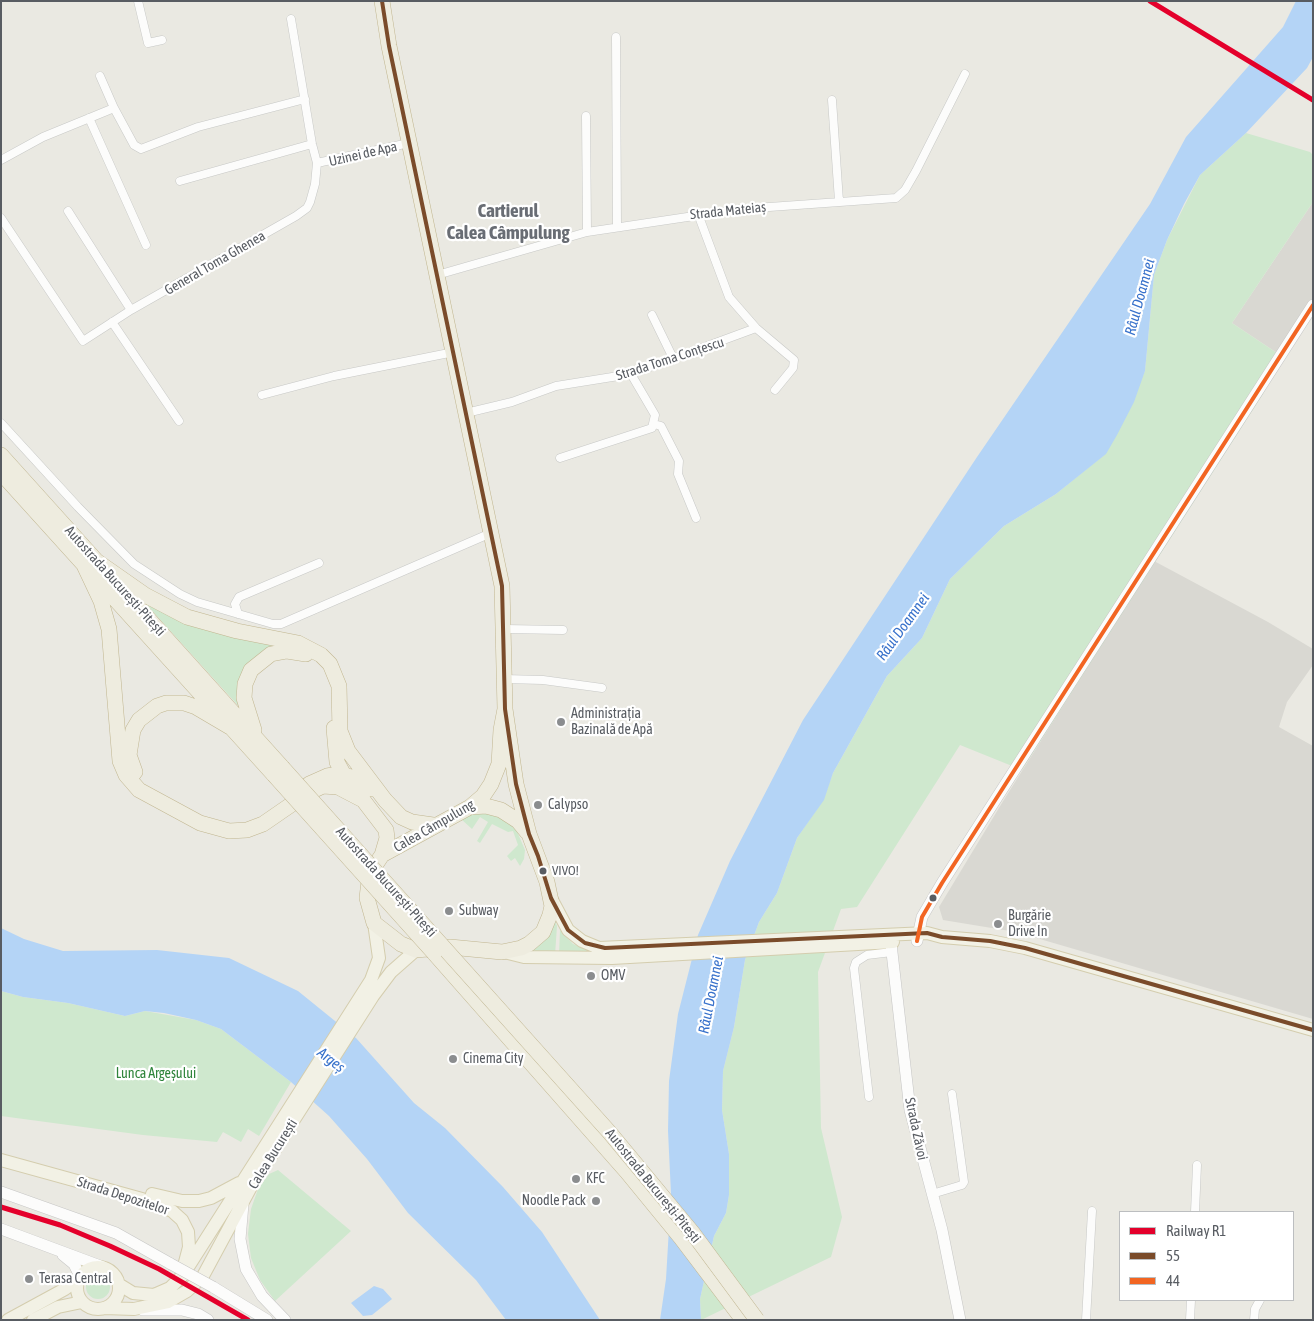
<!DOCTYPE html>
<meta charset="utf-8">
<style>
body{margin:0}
#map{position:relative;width:1314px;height:1321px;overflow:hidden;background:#eae9e2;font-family:"Asap Condensed",sans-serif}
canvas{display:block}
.frame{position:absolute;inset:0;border:2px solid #585c62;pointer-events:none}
.legend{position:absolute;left:1119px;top:1211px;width:175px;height:90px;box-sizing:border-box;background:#fff;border:1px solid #bcbec0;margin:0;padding:6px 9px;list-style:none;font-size:15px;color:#585c62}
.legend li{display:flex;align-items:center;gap:10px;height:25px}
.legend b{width:25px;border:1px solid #bcbec0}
</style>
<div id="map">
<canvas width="1314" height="1321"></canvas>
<div class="frame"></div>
<ul class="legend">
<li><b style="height:6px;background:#e4002b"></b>Railway R1</li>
<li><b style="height:6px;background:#7a4b2a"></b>55</li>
<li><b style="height:6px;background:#f26522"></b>44</li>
</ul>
</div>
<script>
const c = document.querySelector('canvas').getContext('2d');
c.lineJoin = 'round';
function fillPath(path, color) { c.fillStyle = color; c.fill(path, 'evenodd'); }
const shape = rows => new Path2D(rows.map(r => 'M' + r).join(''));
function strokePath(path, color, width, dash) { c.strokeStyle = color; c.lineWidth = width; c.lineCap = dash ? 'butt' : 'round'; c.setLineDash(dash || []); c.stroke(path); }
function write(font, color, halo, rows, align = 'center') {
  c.font = font + ' "Asap Condensed",sans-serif'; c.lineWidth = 4.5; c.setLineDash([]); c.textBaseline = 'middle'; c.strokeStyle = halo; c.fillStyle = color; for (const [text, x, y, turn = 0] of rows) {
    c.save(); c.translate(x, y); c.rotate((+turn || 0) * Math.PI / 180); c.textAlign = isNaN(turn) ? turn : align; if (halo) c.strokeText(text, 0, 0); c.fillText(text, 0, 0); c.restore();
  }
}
fillPath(shape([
 [1313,202,1313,312,1283,357,1232,323],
 [1154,561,1268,622,1313,649,1313,665,1287,702,1279,727,1313,746,1313,1019,1016,932,943,920,939,907,1005,798]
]), '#d9d8d2');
fillPath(shape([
 [1246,133,1310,152,1313,155,1313,202,1232,323,1283,357,1263,394,1022,770,960,745,857,907,841,909,818,972,821,1128,842,1217,831,1257,701,1320,700,1299,714,1236,726,1213,729,1195,729,1154,722,1110,723,1071,734,1027,745,960,759,922,777,893,797,838,823,800,833,773,887,676,922,638,950,579,1004,526,1056,494,1105,454,1145,371,1154,275,1167,240,1200,175],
 [136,593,146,597,302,647,252,664,244,712],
 [478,812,501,816,516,829,525,850,524,859,520,866,515,858,511,861,507,856,518,845,513,831,508,832,492,824,480,843,477,841,488,822,480,817,472,829,461,819],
 [555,921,557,926,555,955,523,954],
 [560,930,573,944,593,952,559,955],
 [1,991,23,997,68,1003,125,1016,145,1011,196,1020,221,1029,291,1082,259,1136,248,1129,241,1142,223,1132,217,1142,143,1135,1,1116],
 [278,1170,351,1231,275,1301,260,1280,251,1258,248,1234,251,1209,258,1189,269,1174],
 '86 1287a12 12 0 1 1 24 0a12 12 0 1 1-24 0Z'
]), '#cfe8ce');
fillPath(shape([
 [1296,1,1313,1,1313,57,1307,68,1246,133,1200,175,1184,204,1167,240,1154,275,1145,371,1134,402,1117,435,1106,454,1056,494,1004,526,950,579,922,638,887,676,833,773,824,800,797,838,777,893,759,922,745,960,734,1027,723,1071,722,1110,729,1154,729,1195,726,1213,714,1236,700,1299,701,1320,660,1320,666,1279,671,1194,668,1131,669,1081,678,1014,698,935,730,861,803,720,977,457,1150,204,1186,137,1283,27],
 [1,928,24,939,63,951,157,950,229,958,298,991,356,1038,414,1103,445,1128,503,1187,542,1232,600,1320,506,1320,476,1280,408,1213,367,1159,329,1116,291,1082,221,1029,196,1020,164,1013,145,1011,125,1016,68,1003,23,997,1,991],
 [374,1286,383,1289,392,1299,372,1315,363,1316,351,1303]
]), '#b4d4f6');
const street = shape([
 [138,1,148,43,162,40],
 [616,37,617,227],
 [100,76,114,108],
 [832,100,839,201],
 [586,116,587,232],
 [89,118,146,245],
 [1,160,43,137,114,108,134,145,141,149,198,127,305,99],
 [317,163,409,143],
 [180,181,312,144],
 [68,211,131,310],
 [698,214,729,297,756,328,794,360,793,368,775,390],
 [1,218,83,341,131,310,296,216,307,208,310,202,315,184,317,163,312,144,291,19],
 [437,275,587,232,741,209,896,198,905,190,916,171,965,74],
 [652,315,673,358],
 [112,322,179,421],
 [262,395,334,376,454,352],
 [466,413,512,402,556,386,631,374,756,328],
 [1,423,78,507,134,564,180,594,197,602,273,624,281,624,491,533],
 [654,424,661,426,679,461,678,474,696,518],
 [560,458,652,428,655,415,631,374],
 [238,614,235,604,239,597,319,563],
 [505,629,563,630],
 [504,679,543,680,602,688],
 [869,1097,854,968,856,962,867,955,892,952],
 [932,1194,962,1185,964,1182,952,1094],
 [1195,1212,1197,1165],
 [1086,1320,1092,1211],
 [1190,1320,1191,1300],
 [1254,1320,1255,1309,1260,1300]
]);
const secondary = shape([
 [890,935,910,1110,942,1230,960,1320],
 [917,941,922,917,942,883,1313,305],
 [1,1192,116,1233,171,1264],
 [243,1204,240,1239,246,1269,262,1296,285,1320],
 [1,1229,103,1267],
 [63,1255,74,1264,80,1276],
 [213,1287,267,1320],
 [143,1310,182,1310,198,1314,208,1320]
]);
const primary = shape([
 [551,898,568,930,582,941,599,948,927,933,942,937,990,941,1025,948,1313,1030],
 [504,952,524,957,612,958,893,942],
 [1,1160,142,1199,172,1211,182,1220,188,1232,189,1247,184,1266],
 [152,1194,182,1201,199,1201,211,1198,239,1183],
 '77 1288a21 21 0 1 1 42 0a21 21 0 1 1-42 0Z',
 [120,1285,133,1293,154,1295,170,1288,183,1275,371,980,379,958,374,923],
 [104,1308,134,1309,168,1302,187,1291,203,1276,251,1187,373,996,391,972,416,950],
 [8,1320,65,1289,78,1279],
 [33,1320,58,1307,82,1302]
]);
const highway = shape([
 [382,1,389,46,502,586,505,709,516,784,529,834,547,882,552,906,550,915,543,932,529,944,521,948,502,952,450,947,416,950,401,944,374,923,367,898,370,873,382,855,470,807,483,796,491,784,499,764,501,730,505,709],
 [1,455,282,767],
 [1,473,274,775],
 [95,560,145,595,187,617,237,631,298,643,321,655,330,664,339,686,340,731,348,751,385,800,401,817,412,822,433,825],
 [84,565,101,601,109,629,120,761,126,775,139,790,200,823,229,831,247,830,263,824,308,793,323,786,338,787,361,799],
 [334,728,337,762,344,775,386,830,387,838,382,855],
 [254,730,244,698,245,684,251,670,271,654,287,651,306,654],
 [135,772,129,755,133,730,139,720,157,706,166,703,184,703,196,707,230,727],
 [309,784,327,776,339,774,356,778,372,789],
 [470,807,486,806,501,810,518,821,527,832],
 [434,953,627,1172,681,1238,743,1320]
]);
strokePath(street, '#c7c8c6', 9);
strokePath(secondary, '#c6c6c5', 12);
strokePath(primary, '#d4cdae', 14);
strokePath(highway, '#c1b690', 16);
strokePath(street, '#fcfcfb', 8);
strokePath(secondary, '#fcfcfb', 11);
strokePath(primary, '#f2f1e5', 12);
strokePath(highway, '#eeecdf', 15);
const secondaryBridge = shape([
 [171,1264,213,1287]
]);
const highwayBridge = shape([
 [282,767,610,1133,692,1232,757,1320],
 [274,775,434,953]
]);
strokePath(secondaryBridge, '#c6c6c5', 12, []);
strokePath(highwayBridge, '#c1b690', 16, []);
strokePath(secondaryBridge, '#fcfcfb', 11);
strokePath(highwayBridge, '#eeecdf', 15);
strokePath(shape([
 [382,1,389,46,502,586,505,709,516,784,529,834,538,856,551,898,568,930,585,943,605,948,927,933,942,937,990,941,1025,948,1313,1030]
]), '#7a4b2a', 4);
strokePath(shape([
 [917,941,922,917,942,883,1313,305]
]), '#f26522', 4);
strokePath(shape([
 [1150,1,1313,100],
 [1,1207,60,1225,110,1246,159,1269,248,1320]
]), '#e4002b', 5);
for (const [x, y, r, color] of [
 [561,722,5,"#8b8d8f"],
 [538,805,5,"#8b8d8f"],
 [543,871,4.5,"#585c62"],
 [933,898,4.5,"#585c62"],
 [449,911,5,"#8b8d8f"],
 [998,924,5,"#8b8d8f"],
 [591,976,5,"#8b8d8f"],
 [453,1059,5,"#8b8d8f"],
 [576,1179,5,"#8b8d8f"],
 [596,1201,5,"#8b8d8f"],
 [29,1279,5,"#8b8d8f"]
]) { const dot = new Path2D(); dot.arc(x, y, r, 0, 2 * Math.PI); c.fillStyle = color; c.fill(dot); strokePath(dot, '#fff', 2); }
write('13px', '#585c62', '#fff', [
 ["VIVO!",552,871]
], 'left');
write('14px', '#585c62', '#fff', [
 ["Uzinei de Apa",363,154,-13],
 ["Strada Mateiaș",728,211,-6],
 ["General Toma Ghenea",215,263,-30],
 ["Strada Toma Conțescu",670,359,-18],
 ["Autostrada București-Pitești",115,581,48],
 ["Calea Câmpulung",434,826,-30],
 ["Autostrada București-Pitești",386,882,48],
 ["Strada Zăvoi",916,1129,78],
 ["Calea București",273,1154,-58],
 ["Autostrada București-Pitești",653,1186,51],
 ["Strada Depozitelor",123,1196,18]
]);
write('14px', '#585c62', '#fff', [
 ["Administrația",571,714],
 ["Bazinală de Apă",571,730],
 ["Calypso",548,805],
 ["Subway",459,911],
 ["Burgărie",1008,916],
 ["Drive In",1008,932],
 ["OMV",601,976],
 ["Cinema City",463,1059],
 ["KFC",586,1179],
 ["Noodle Pack",586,1201,"right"],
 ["Terasa Central",39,1279]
], 'left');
write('14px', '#2e843a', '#fff', [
 ["Lunca Argeșului",156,1074]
]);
write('italic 15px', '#3771cb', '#fff', [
 ["Râul Doamnei",1140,297,-75],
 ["Râul Doamnei",903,627,-54],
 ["Râul Doamnei",711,995,-79],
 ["Argeș",331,1060,38]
]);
write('bold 19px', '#696d74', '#fff', [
 ["Cartierul",508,211],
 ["Calea Câmpulung",508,233]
]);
</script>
